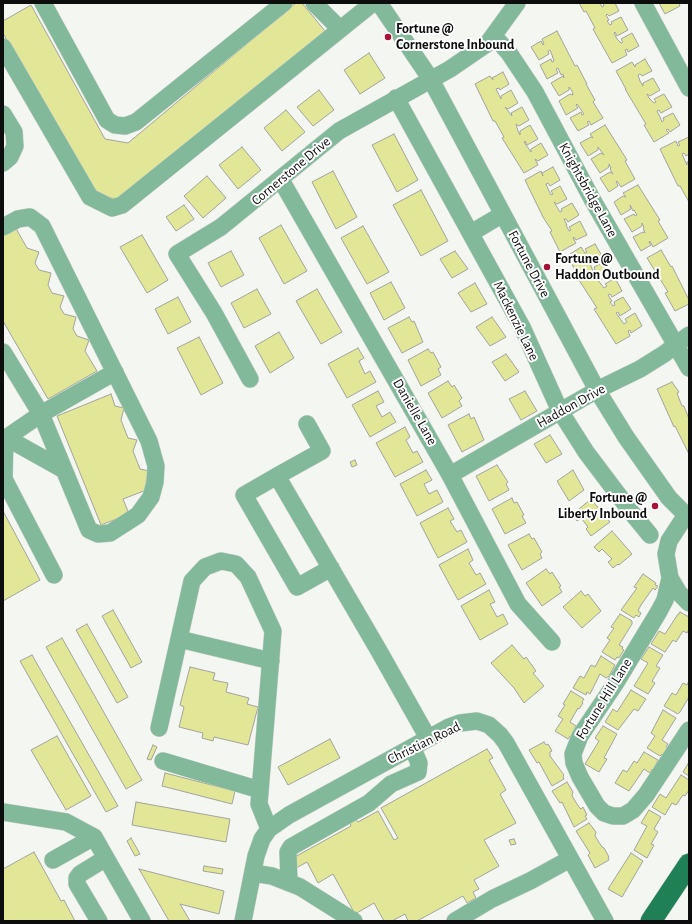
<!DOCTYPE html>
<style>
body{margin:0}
#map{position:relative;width:692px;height:924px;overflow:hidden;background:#f3f6f1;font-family:"Alegreya Sans",sans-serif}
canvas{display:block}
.frame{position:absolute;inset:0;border:4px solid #0c0d0c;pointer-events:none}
</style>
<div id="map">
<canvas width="692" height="924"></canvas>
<div class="frame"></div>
</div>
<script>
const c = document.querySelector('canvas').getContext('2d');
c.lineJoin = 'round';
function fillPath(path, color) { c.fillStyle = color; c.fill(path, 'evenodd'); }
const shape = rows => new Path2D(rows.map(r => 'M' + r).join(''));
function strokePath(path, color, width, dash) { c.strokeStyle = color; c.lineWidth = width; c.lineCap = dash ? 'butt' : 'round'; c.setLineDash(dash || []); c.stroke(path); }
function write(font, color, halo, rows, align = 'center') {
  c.font = font + ' "Alegreya Sans",sans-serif'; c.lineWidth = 4; c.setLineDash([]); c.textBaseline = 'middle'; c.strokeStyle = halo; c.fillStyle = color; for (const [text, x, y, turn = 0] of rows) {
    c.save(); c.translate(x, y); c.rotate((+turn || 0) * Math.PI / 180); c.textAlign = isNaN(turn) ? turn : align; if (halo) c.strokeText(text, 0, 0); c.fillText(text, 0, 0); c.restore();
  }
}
const building = shape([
 [296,3,302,3,325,31,121,200,92,194,3,33,3,21,31,5,105,139,128,143,296,3],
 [579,3,600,3,602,7,604,6,603,3,615,3,619,11,609,16,607,14,606,15,609,20,607,21,610,25,612,24,611,22,621,17,628,30,617,36,615,32,614,33,617,39,621,43,623,42,621,39,632,33,639,46,628,52,627,49,625,50,627,55,612,63,593,29,595,28,586,11,584,12,579,3],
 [659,3,679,3,680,6,665,14,659,3],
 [557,31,575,66,577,65,587,84,586,84,595,100,593,102,603,118,591,125,589,121,587,122,589,125,578,131,570,118,581,112,582,115,584,114,577,104,576,105,578,108,566,115,559,101,570,94,573,95,572,91,569,87,569,90,559,96,551,83,563,76,564,78,563,74,561,75,558,68,556,69,558,73,547,79,540,65,551,59,552,62,554,61,552,55,550,50,548,51,549,54,539,60,531,47,541,41,543,45,544,44,542,39,557,31],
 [369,53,385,78,360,94,344,70,369,53],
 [645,59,652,71,642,76,640,74,638,75,640,81,643,86,643,83,653,78,660,90,650,96,647,94,649,98,654,103,656,102,654,99,664,94,672,107,661,113,659,110,657,111,660,117,662,122,664,120,663,118,673,113,680,125,670,132,668,129,666,130,669,133,654,142,644,125,646,124,625,89,626,89,616,71,632,62,635,67,635,65,645,59],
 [503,72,509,84,500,90,499,88,496,89,501,99,501,96,511,90,518,103,508,109,505,107,512,116,511,113,522,107,529,120,519,126,516,124,518,131,520,135,520,131,530,125,538,139,527,145,525,141,524,142,531,152,531,149,541,143,548,155,538,161,535,159,538,165,524,173,502,138,504,137,495,121,493,121,475,84,490,76,493,80,492,78,503,72],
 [319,90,334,110,313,126,297,107,319,90],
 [286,110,305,132,282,151,264,128,286,110],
 [605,125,627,160,625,161,635,179,621,187,617,181,616,182,618,186,609,192,600,178,610,172,613,174,610,169,611,168,609,164,609,167,600,173,591,159,601,153,604,155,598,147,598,150,588,156,580,143,591,137,593,138,590,134,605,125],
 [394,134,418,180,397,192,372,145,394,134],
 [689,137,689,154,686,156,684,153,682,154,687,165,687,162,689,161,689,202,680,186,678,186,660,149,676,141,678,146,680,145,678,142,689,137],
 [242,147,261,170,238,189,219,165,242,147],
 [553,167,560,180,550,186,548,183,546,184,549,191,551,195,553,194,551,191,560,186,567,199,557,204,554,202,560,212,562,211,561,209,572,203,579,215,568,222,566,219,564,219,567,225,566,225,569,231,571,230,569,227,580,221,587,235,576,240,574,237,573,238,576,243,560,252,550,232,552,231,543,217,525,180,541,171,543,176,542,173,553,167],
 [333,171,357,217,336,229,312,182,333,171],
 [207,176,226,198,203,218,184,196,207,176],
 [638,185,660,220,658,221,668,238,653,247,650,241,649,242,651,245,641,251,633,237,643,232,645,233,643,228,644,227,642,223,642,226,632,232,624,219,634,214,635,216,637,215,634,210,633,211,630,205,631,209,621,215,614,202,623,196,626,197,623,193,638,185],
 [421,190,448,241,421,256,393,205,421,190],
 [184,205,194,219,176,231,166,217,184,205],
 [14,225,27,248,39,252,35,263,39,270,51,273,48,285,52,293,64,296,60,307,64,314,76,317,73,329,77,336,89,340,85,351,97,371,48,399,3,321,3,231,14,225],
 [281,225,307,271,284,284,259,238,281,225],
 [363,226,389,272,367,284,341,238,363,226],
 [142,235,168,280,147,293,120,247,142,235],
 [595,244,602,256,592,262,591,259,589,260,591,266,593,271,595,270,594,267,604,262,611,273,600,280,599,278,597,279,604,288,607,286,605,284,615,278,622,291,612,297,610,294,608,295,612,301,610,302,613,306,615,305,614,302,623,297,631,309,620,316,618,312,616,313,624,324,627,322,625,319,635,313,642,326,631,333,630,330,628,331,630,336,616,344,594,309,597,308,575,274,577,273,567,256,581,247,585,253,587,252,585,249,595,244],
 [661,250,671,267,672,266,689,300,689,304,675,311,665,293,668,292,647,258,661,250],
 [231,251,244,275,221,287,208,263,231,251],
 [455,251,468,269,452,278,440,259,455,251],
 [391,282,405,308,384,320,370,293,391,282],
 [475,283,487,304,471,312,458,293,475,283],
 [257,289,271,314,244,328,231,303,257,289],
 [317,289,342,332,321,344,296,301,317,289],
 [178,297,191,322,168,334,155,309,178,297],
 [409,317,412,322,414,321,423,342,402,353,388,328,409,317],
 [492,317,506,337,490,346,476,327,492,317],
 [279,332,294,358,270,373,255,346,279,332],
 [199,337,223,383,201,395,177,348,199,337],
 [358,348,364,358,359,361,365,374,370,371,376,382,347,398,328,364,358,348],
 [428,349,431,353,433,352,441,367,438,369,441,375,421,386,408,360,428,349],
 [506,354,519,372,505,381,492,362,506,354],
 [448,381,452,387,454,385,462,398,459,401,462,406,442,418,428,393,448,381],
 [672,382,679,392,677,393,680,401,682,406,684,406,689,419,689,454,675,426,674,427,657,389,672,382],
 [378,391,384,402,376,406,382,417,390,412,396,422,370,437,352,405,378,391],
 [525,391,537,411,521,420,509,399,525,391],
 [111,394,115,406,124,408,121,420,128,438,137,440,133,451,140,469,149,471,146,481,149,489,123,499,129,514,101,525,57,416,111,394],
 [469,414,471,419,474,417,484,440,462,452,448,425,469,414],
 [405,427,410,437,406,440,413,453,417,451,423,462,395,477,376,443,405,427],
 [550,435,562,454,546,463,534,444,550,435],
 [355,460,357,465,352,467,350,462,355,460],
 [497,465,508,482,506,484,509,490,489,501,476,476,497,465],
 [426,470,432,480,424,484,429,494,437,490,443,502,417,516,400,484,426,470],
 [573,470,584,490,569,501,557,481,573,470],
 [512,498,514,503,517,502,524,515,522,516,526,523,505,534,492,509,512,498],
 [591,499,610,522,591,536,586,529,588,527,585,523,581,518,577,521,573,514,591,499],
 [448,508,454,519,450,521,457,532,461,530,467,542,438,558,420,523,448,508],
 [3,511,40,580,3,601,3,511],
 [612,531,632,554,619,565,618,564,613,568,608,562,612,559,602,549,599,552,594,547,612,531],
 [529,534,532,539,534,538,542,552,540,554,542,558,522,570,508,545,529,534],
 [468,549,473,560,469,563,476,575,480,573,486,584,458,600,439,565,468,549],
 [546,569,550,574,552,572,561,586,559,587,562,592,542,606,526,583,546,569],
 [643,574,656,583,655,585,658,586,655,590,653,588,641,605,638,611,641,613,639,617,636,615,634,618,621,610,637,588,634,587,643,574],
 [489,590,495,602,490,604,497,617,503,614,508,624,480,640,461,606,489,590],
 [581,591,585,596,588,594,601,611,582,628,563,607,581,591],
 [113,610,142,662,131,668,102,616,113,610],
 [680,612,689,617,689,629,687,633,683,631,676,642,673,640,665,652,651,644,659,631,665,634,678,614,679,614,680,612],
 [620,614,632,621,632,624,619,645,623,647,622,649,624,650,619,658,617,657,615,660,602,652,610,640,607,638,614,628,611,627,620,614],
 [87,624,128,697,117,703,76,630,87,624],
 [62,638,142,780,126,789,46,647,62,638],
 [512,645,524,659,526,657,536,671,533,673,544,686,524,703,514,688,491,663,512,645],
 [649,647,663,655,656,666,660,668,652,681,655,683,648,694,634,686,648,663,641,659,649,647],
 [32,655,118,806,106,812,20,661,32,655],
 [601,656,615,665,609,676,606,678,600,674,590,694,587,692,586,695,573,688,580,676,584,678,591,665,595,667,601,656],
 [190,667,215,673,213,680,228,683,226,692,249,698,247,704,258,707,248,745,214,737,213,741,202,738,203,733,179,727,184,707,180,705,190,667],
 [689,681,689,697,680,712,678,714,664,706,672,693,676,695,683,683,687,685,689,681],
 [631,690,646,699,638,711,634,709,618,730,605,722,613,709,617,712,631,690],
 [571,691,584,699,582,702,583,703,579,709,578,708,570,722,576,726,574,729,576,730,572,738,570,736,568,739,555,731,563,719,558,716,565,705,563,704,571,691],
 [663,710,676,718,662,740,668,744,666,747,668,748,664,755,662,754,660,756,647,748,655,736,651,733,663,710],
 [603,726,617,734,604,758,607,759,599,772,585,764,599,741,595,738,603,726],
 [57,736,91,796,66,810,31,750,57,736],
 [330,739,340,758,288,785,278,767,330,739],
 [544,742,546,745,548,744,552,751,550,752,550,756,564,775,563,776,564,779,552,786,539,762,537,763,529,750,544,742],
 [153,745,157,747,151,760,147,759,153,745],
 [487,749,493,758,489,760,506,790,500,794,516,823,484,840,499,866,474,880,479,889,473,892,476,898,467,903,463,896,417,921,408,921,405,914,392,921,384,921,374,903,355,914,333,874,318,883,307,862,296,868,291,859,351,826,350,823,356,820,358,822,378,811,394,840,398,838,381,808,487,749],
 [644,752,658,760,653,770,652,769,650,773,644,769,629,791,615,783,623,770,627,772,634,761,637,763,644,752],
 [689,762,689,776,683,772,689,762],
 [165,773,235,791,232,804,162,786,165,773],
 [681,775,689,780,689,790,685,796,683,795,676,805,672,803,665,815,652,807,660,794,666,798,681,775],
 [567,782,573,792,572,796,579,807,581,809,583,807,587,815,585,816,587,819,574,827,562,802,560,803,552,791,567,782],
 [136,802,230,819,226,842,132,825,136,802],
 [649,810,661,817,654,829,658,832,651,844,654,845,647,858,634,850,647,826,641,823,649,810],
 [589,823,596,832,595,836,602,847,604,848,609,857,608,858,609,860,595,868,588,855,590,853,576,831,589,823],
 [131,838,140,854,135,856,127,841,131,838],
 [514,839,516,844,511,845,509,840,514,839],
 [34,852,61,901,64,900,75,921,3,921,3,869,34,852],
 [631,853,643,861,622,897,608,889,631,853],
 [204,866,223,869,222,874,203,871,204,866],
 [139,869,224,891,219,914,180,904,190,921,169,921,139,869]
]);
fillPath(building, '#e1e796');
strokePath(building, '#a2a39e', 1);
const minor = shape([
 [43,3,107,120,115,125,125,126,136,122,284,3],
 [314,3,340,29],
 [379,3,430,78,597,390,626,437,669,498,689,518],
 [643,3,689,88],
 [494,36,509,53,535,92,592,199,689,368],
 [3,47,90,197,112,208,122,205,132,197,373,3],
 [396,98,522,327,560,411,586,452,632,513,650,535],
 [3,114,14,132,15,146,10,157,3,163],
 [281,180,450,475,518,604,552,642],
 [3,227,18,219,30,217,42,226,149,441,156,466,155,482,151,497,138,515,110,533,98,534,89,530,41,414,3,352],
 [471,233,503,214],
 [250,379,214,313,177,254,221,227,339,131,450,69,488,43,517,3],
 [307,424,322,451,277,476,379,651,428,738],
 [5,437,4,479,54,575],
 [5,437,64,470],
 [3,440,41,414,115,372],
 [450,475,597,390,640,369,664,354,689,335],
 [277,476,244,495,297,587,331,568],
 [670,578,666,554,669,541,686,515],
 [689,603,679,593,670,578,665,600,658,613,615,684,580,736,573,754,574,763,580,777,597,806,604,813,613,816,623,816,633,810,646,795,689,730],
 [179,639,271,661],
 [159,728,192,581,205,567,221,561,236,564,248,577,273,631,259,804,269,829],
 [163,761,260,790],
 [3,812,66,822,94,837],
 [53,860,94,837,106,858],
 [253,873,272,876,300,887,354,921],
 [289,883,288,852,291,847,369,803,391,784,418,772,419,763,412,747],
 [99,921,77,884,77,878,80,874,106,858,142,921],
 [243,921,256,856,262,839,269,829,289,815,449,727,460,723,477,721,489,725,500,735,506,743,605,921],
 [455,921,492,899,530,881,570,859]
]);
const major = shape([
 [651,921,689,864]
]);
strokePath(minor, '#ced1cc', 18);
strokePath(major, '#ced1cc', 22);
strokePath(minor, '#82b99a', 17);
strokePath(major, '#1f8055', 21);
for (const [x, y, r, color] of [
 [388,37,4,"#a81035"],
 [547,267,4,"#a81035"],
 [655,506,4,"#a81035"]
]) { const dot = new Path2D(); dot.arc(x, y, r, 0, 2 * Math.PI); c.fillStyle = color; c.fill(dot); strokePath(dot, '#fff', 1.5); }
write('bold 14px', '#0c0d0c', '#fff', [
 ["Fortune @",396,29],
 ["Cornerstone Inbound",396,45],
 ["Fortune @",555,259],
 ["Haddon Outbound",555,275],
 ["Fortune @",647,498,"right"],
 ["Liberty Inbound",647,514,"right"]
], 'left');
write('14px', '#0c0d0c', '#fff', [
 ["Cornerstone Drive",291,171,-40],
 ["Knightsbridge Lane",588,190,61],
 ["Fortune Drive",529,264,62],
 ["Mackenzie Lane",516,321,64],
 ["Haddon Drive",571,406,-29],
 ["Danielle Lane",415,412,60],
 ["Fortune Hill Lane",604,699,-58],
 ["Christian Road",424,743,-26]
]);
</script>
